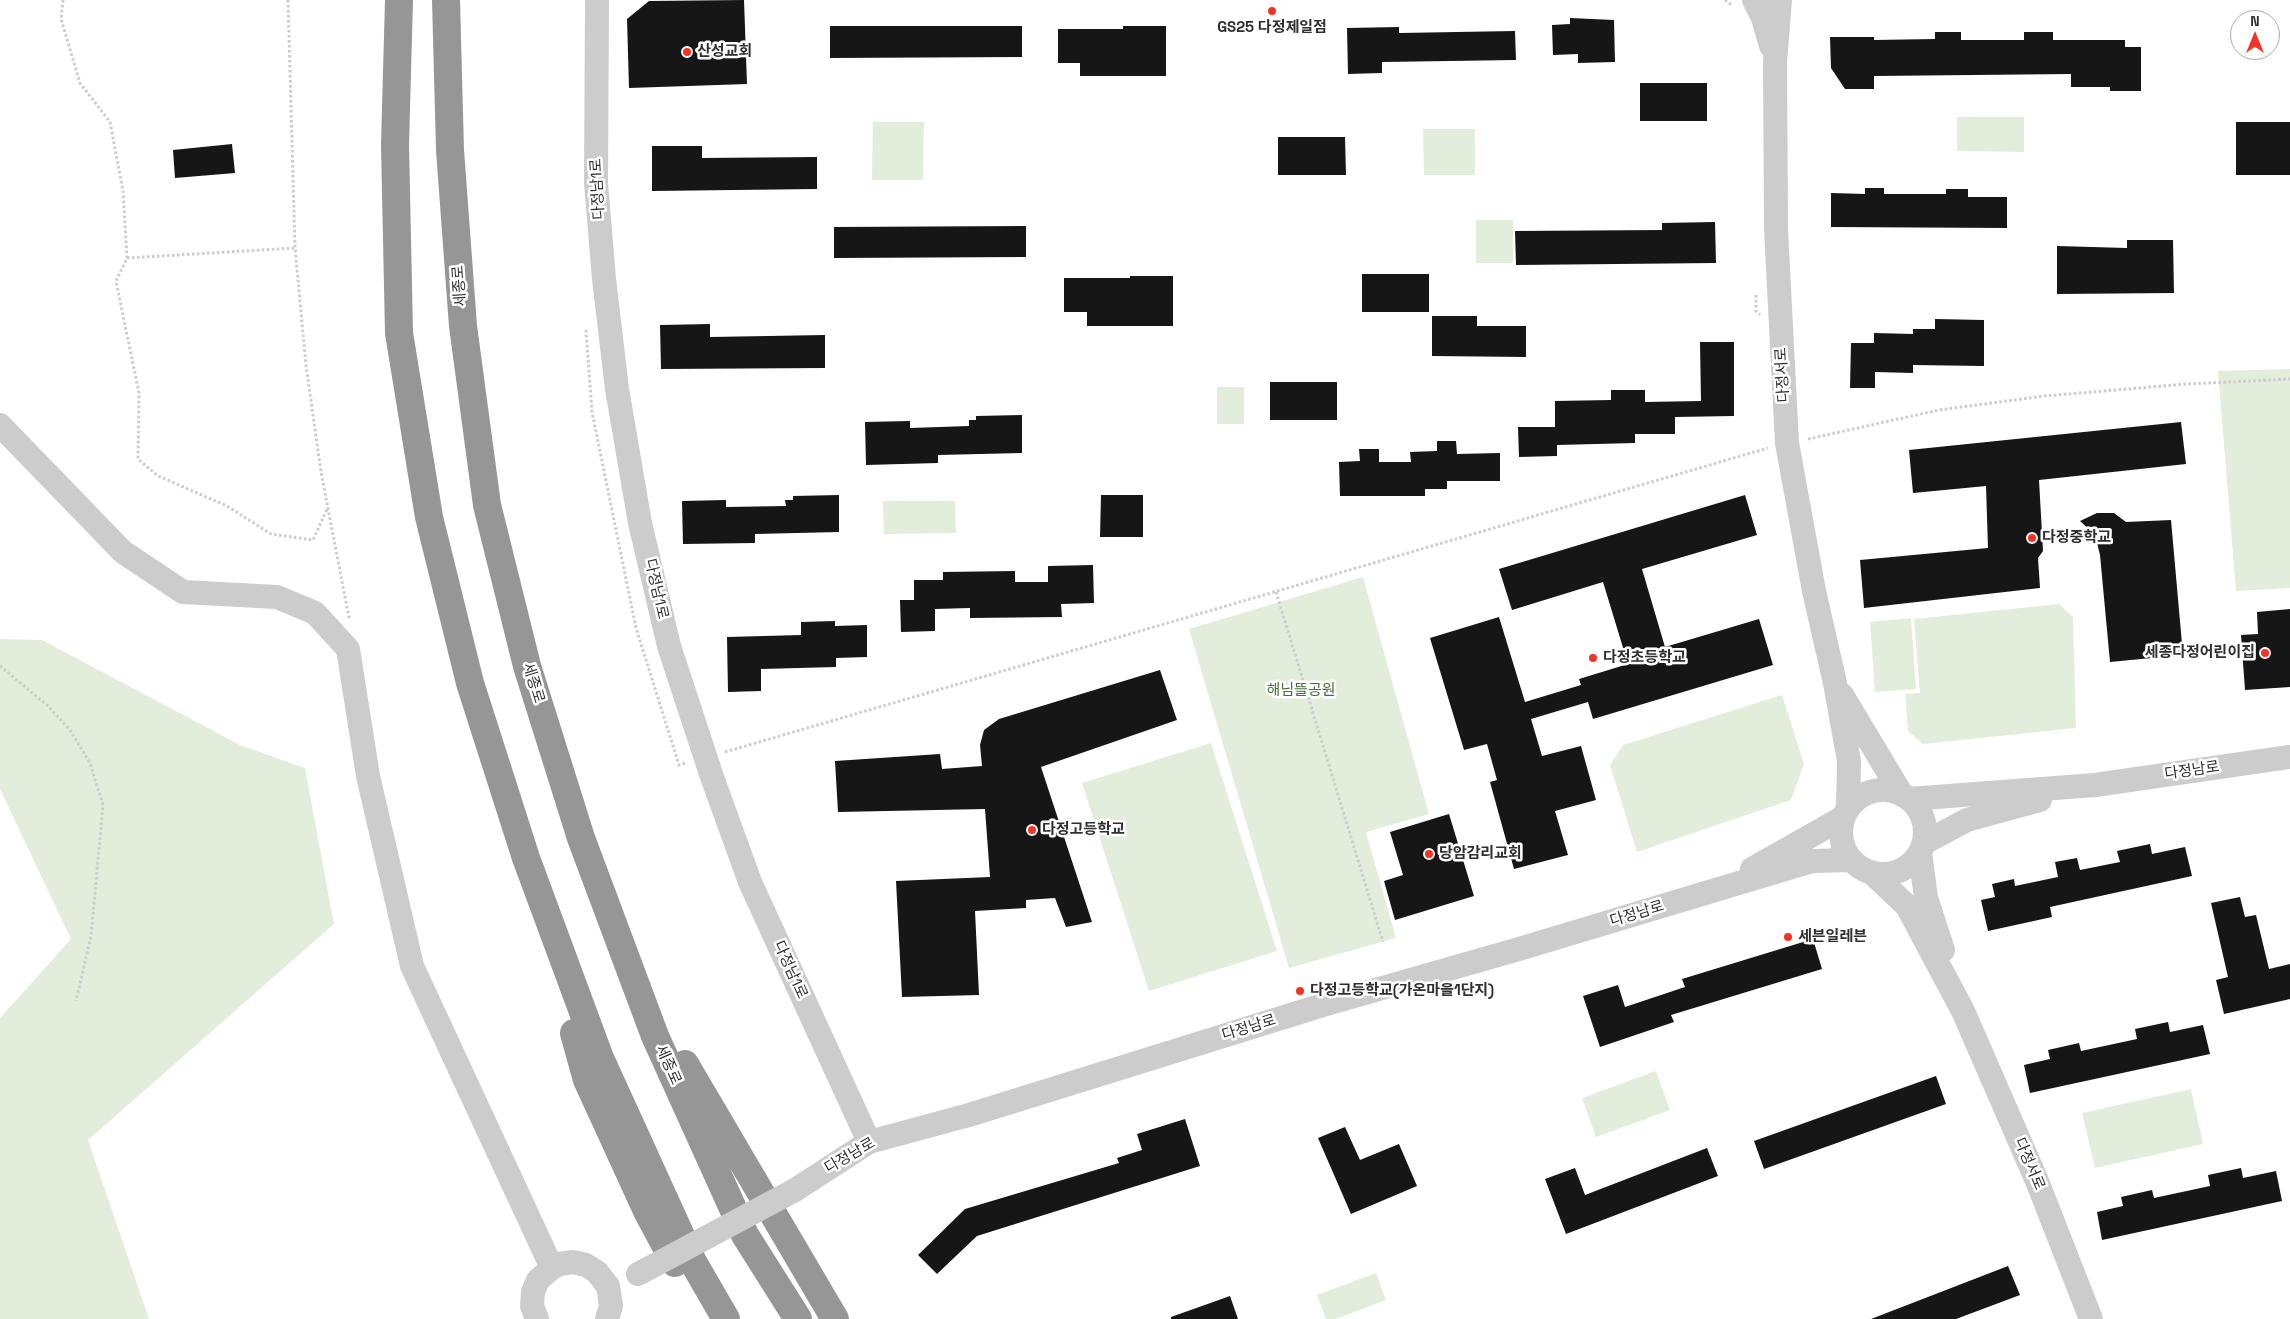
<!DOCTYPE html>
<meta charset="utf-8">
<style>
body{margin:0}
#map{position:relative;width:2290px;height:1319px;overflow:hidden;background:#fff;font-family:"Space Grotesk",sans-serif}
canvas{display:block}
.north{position:absolute;left:2230px;top:10px;width:50px;height:50px;box-sizing:border-box;background:#fff;border:1px solid #acacac;border-radius:50%;rotate:0deg;font-size:14px;font-weight:700;line-height:20px;text-align:center;color:#2f2f2f}
.north::after{content:'';display:block;margin:auto;width:18px;height:22px;background:#f23325;clip-path:polygon(50% 0,100% 100%,50% 72%,0 100%)}
</style>
<div id="map">
<canvas width="2290" height="1319"></canvas>
<div class="north">N</div>
</div>
<script>
const c = document.querySelector('canvas').getContext('2d');
c.lineJoin = 'round';
function fillPath(path, color) { c.fillStyle = color; c.fill(path, 'evenodd'); }
const shape = rows => new Path2D(rows.map(r => 'M' + r).join(''));
function strokePath(path, color, width, dash) { c.strokeStyle = color; c.lineWidth = width; c.lineCap = dash ? 'butt' : 'round'; c.setLineDash(dash || []); c.stroke(path); }
function write(font, color, halo, rows, align = 'center') {
  c.font = font + ' "Space Grotesk","Noto Sans KR",sans-serif'; c.lineWidth = 5; c.setLineDash([]); c.textBaseline = 'middle'; c.strokeStyle = halo; c.fillStyle = color; for (const [text, x, y, turn = 0] of rows) {
    c.save(); c.translate(x, y); c.rotate((+turn || 0) * Math.PI / 180); c.textAlign = isNaN(turn) ? turn : align; if (halo) c.strokeText(text, 0, 0); c.fillText(text, 0, 0); c.restore();
  }
}
fillPath(shape([
 [2024,117,2024,152,1957,151,1957,117],
 [873,122,924,122,923,180,872,180],
 [1423,129,1475,129,1475,175,1424,175],
 [1476,220,1513,220,1513,263,1476,263],
 [2290,369,2290,588,2236,591,2218,371],
 [1217,387,1244,387,1244,424,1217,424],
 [883,501,955,501,956,533,884,534],
 [1363,577,1429,814,1366,832,1396,938,1289,968,1189,629],
 [2059,604,2073,617,2076,728,1923,744,1908,731,1905,694,1920,693,1914,619],
 [1911,618,1916,689,1875,692,1870,622],
 [0,639,42,640,240,745,305,768,334,924,88,1140,149,1319,0,1319,0,1018,71,939,0,789],
 [1782,695,1804,764,1791,800,1637,852,1610,765,1623,745],
 [1211,743,1277,951,1149,991,1082,783],
 [1656,1071,1670,1110,1596,1137,1582,1098],
 [2191,1089,2203,1144,2095,1168,2082,1113],
 [1376,1273,1386,1300,1336,1319,1326,1319,1317,1295]
]), '#e3eddc');
fillPath(shape([
 [744,0,747,84,629,88,627,19,649,1],
 [1570,18,1614,20,1615,62,1578,63,1578,54,1553,55,1552,25,1570,24],
 [830,26,1022,26,1022,57,830,58],
 [1123,26,1166,26,1166,76,1080,76,1080,63,1058,63,1058,29,1123,29],
 [1399,27,1399,33,1515,31,1516,60,1382,62,1382,73,1348,74,1347,28],
 [1935,32,1961,32,1961,40,2024,40,2024,32,2053,32,2053,40,2125,40,2125,47,2141,47,2141,91,2110,91,2110,87,2071,87,2071,74,1874,76,1874,89,1845,89,1831,68,1830,37,1874,37,1874,40,1935,39],
 [1640,83,1707,83,1707,121,1640,121],
 [2236,122,2290,122,2290,175,2236,175],
 [1278,137,1345,137,1346,175,1278,175],
 [232,144,235,173,175,178,173,150],
 [652,146,702,146,702,158,817,157,817,189,652,191],
 [1865,188,1884,188,1884,194,1946,194,1946,189,1968,189,1968,197,2007,197,2007,228,1831,227,1831,193,1865,194],
 [1715,222,1716,263,1516,265,1515,231,1662,230,1662,223],
 [1026,226,1026,257,834,258,834,227],
 [2127,240,2173,240,2174,293,2057,294,2057,246,2127,248],
 [1362,274,1429,274,1429,312,1362,312],
 [1130,276,1173,276,1173,326,1087,326,1087,312,1064,312,1064,278,1130,278],
 [1432,316,1477,316,1477,326,1526,326,1526,357,1432,356],
 [1935,319,1984,320,1984,366,1913,365,1913,373,1875,372,1875,388,1850,388,1851,343,1874,343,1874,333,1913,334,1913,329,1935,329],
 [710,324,710,337,825,335,825,368,661,369,660,325],
 [1700,342,1734,342,1734,416,1675,417,1675,434,1635,434,1635,443,1557,445,1557,456,1519,457,1518,427,1555,427,1555,401,1611,400,1611,390,1645,390,1645,402,1701,401],
 [1270,382,1337,382,1337,420,1270,420],
 [1022,415,1022,453,938,455,938,463,866,465,865,422,910,421,910,428,969,426,969,420,976,420,976,416],
 [2181,422,2186,464,2039,480,2043,551,2038,558,2040,588,1864,608,1860,560,1988,548,1986,486,1913,493,1909,450],
 [1437,441,1456,441,1457,454,1500,453,1500,481,1447,481,1447,489,1425,489,1425,496,1340,496,1339,462,1360,461,1359,449,1379,449,1379,462,1411,462,1410,452,1437,451],
 [839,495,839,532,755,534,755,543,683,544,682,501,726,500,726,507,786,506,785,500,793,500,793,496],
 [1101,495,1143,495,1143,537,1100,537],
 [1745,495,1757,535,1642,569,1665,647,1759,619,1773,665,1593,719,1588,702,1531,719,1542,756,1581,746,1596,800,1555,811,1568,855,1514,869,1490,782,1497,780,1487,744,1464,750,1430,638,1499,617,1525,702,1581,685,1579,679,1628,664,1603,582,1512,610,1499,569],
 [2097,513,2114,513,2126,522,2171,520,2183,655,2110,662,2100,555,2095,535,2080,521],
 [1093,565,1094,603,1061,604,1062,617,970,618,970,608,935,609,935,631,901,632,900,600,914,600,914,580,943,580,943,572,1015,571,1015,582,1048,582,1048,566],
 [2290,609,2290,687,2245,690,2241,635,2258,634,2257,612],
 [835,621,835,626,867,625,867,657,836,658,836,667,761,669,761,691,728,692,727,637,801,635,801,622],
 [1160,670,1177,720,1041,767,1092,922,1066,927,1055,898,1026,900,1026,908,975,911,979,995,902,997,896,881,990,877,985,809,838,812,835,761,940,754,942,769,982,766,980,745,984,730,999,719],
 [1449,814,1474,896,1395,920,1384,881,1403,875,1390,832],
 [2150,844,2152,854,2185,847,2192,876,2050,907,2052,917,1988,931,1981,900,1995,897,1992,884,2014,879,2015,886,2058,877,2055,862,2077,858,2080,870,2120,862,2117,851],
 [2240,897,2245,917,2256,915,2269,969,2290,964,2290,999,2224,1014,2216,980,2228,977,2211,903],
 [1813,939,1822,969,1671,1015,1674,1022,1600,1047,1583,996,1618,985,1625,1007,1685,987,1682,979],
 [2168,1022,2170,1032,2203,1025,2210,1054,2030,1093,2024,1065,2050,1059,2048,1050,2079,1043,2081,1051,2137,1039,2135,1029],
 [1936,1076,1946,1104,1764,1169,1754,1141],
 [1185,1119,1200,1166,977,1236,937,1274,918,1255,965,1209,1119,1163,1117,1158,1142,1150,1137,1134],
 [1345,1127,1360,1160,1399,1144,1417,1186,1351,1214,1318,1138],
 [1707,1148,1718,1176,1566,1234,1545,1179,1575,1168,1585,1195],
 [2241,1168,2243,1178,2276,1171,2282,1201,2102,1240,2097,1212,2123,1206,2121,1197,2152,1190,2154,1198,2210,1186,2208,1175],
 [2008,1266,2020,1295,1956,1319,1871,1319],
 [1230,1296,1238,1319,1171,1319,1171,1317]
]), '#161616');
strokePath(shape([
 [63,0,61,19,80,83,110,122,123,191,127,258,116,281,139,393,138,459,158,476,227,506,271,534,313,540,328,507],
 [288,0,295,248,306,365,321,472,349,618],
 [1725,0,1733,6],
 [127,258,295,248],
 [1756,295,1756,311,1760,315],
 [586,330,592,412,636,628,679,765,685,763],
 [1808,439,1939,410,2044,396,2187,384,2290,379],
 [1276,592,1383,942],
 [0,666,48,706,70,730,90,763,103,805,91,936,76,1001],
 [725,752,1768,448]
]), '#ccc', 3, [2.5, 2.5]);
strokePath(shape([
 [597,0,596,183,604,279,617,389,640,523,669,646,712,777,750,882,869,1142],
 [1754,0,1763,18,1771,46],
 [1780,0,1775,62,1776,229,1787,443,1814,591,1835,683,1849,761,1848,809],
 [0,425,123,552,183,592,277,597,315,613,348,649,368,776,412,966,552,1268],
 [1842,695,1902,795],
 '1841 832a42 42 0 1 1 84 0a42 42 0 1 1-84 0Z',
 [1909,799,2095,785,2290,757],
 [1924,843,1967,820,2040,800],
 [1920,852,1926,898,1943,950],
 [1752,869,1844,817],
 [1871,872,1907,906,1963,1011,2037,1181,2091,1319],
 [795,1190,869,1142,969,1115,1323,1005,1519,949,1812,861,1851,860],
 [537,1319,532,1306,533,1292,538,1280,552,1268,559,1264,573,1262,586,1265,597,1272,608,1286,611,1306,607,1319]
]), '#ccc', 24);
strokePath(shape([
 [399,0,395,145,399,333,429,517,470,683,526,858,600,1058,693,1262,726,1319],
 [446,0,450,150,463,326,487,505,527,666,581,838,655,1036,745,1235,798,1319],
 [574,1033,587,1080,647,1211,675,1263],
 [685,1064,835,1319]
]), '#969696', 28);
strokePath(shape([
 [638,1274,795,1190]
]), '#ccc', 24);
for (const [x, y, r, color] of [
 [1272,11,5,"#f23325"],
 [687,52,5,"#f23325"],
 [2032,538,5,"#f23325"],
 [2265,653,5,"#f23325"],
 [1593,658,5,"#f23325"],
 [1032,830,5,"#f23325"],
 [1429,854,5,"#f23325"],
 [1788,937,5,"#f23325"],
 [1300,991,5,"#f23325"]
]) { const dot = new Path2D(); dot.arc(x, y, r, 0, 2 * Math.PI); c.fillStyle = color; c.fill(dot); strokePath(dot, '#fff', 2); }
write('bold 15px', '#2f2f2f', '#fff', [
 ["GS25 다정제일점",1272,28,"center"],
 ["산성교회",697,52],
 ["다정중학교",2042,538],
 ["세종다정어린이집",2255,653,"right"],
 ["다정초등학교",1603,658],
 ["다정고등학교",1042,830],
 ["당암감리교회",1439,854],
 ["세븐일레븐",1798,937],
 ["다정고등학교(가온마을1단지)",1310,991]
], 'left');
write('15px', '#2f2f2f', '#fff', [
 ["다정남1로",598,189,-93],
 ["세종로",460,286,-94],
 ["다정서로",1783,375,-93],
 ["다정남1로",656,589,77],
 ["세종로",533,683,73],
 ["다정남로",2192,771,-8],
 ["다정남로",1637,914,-17],
 ["다정남1로",790,970,66],
 ["다정남로",1249,1028,-17],
 ["세종로",668,1065,66],
 ["다정남로",850,1156,-30],
 ["다정서로",2029,1164,67]
]);
write('15px', '#4a6e39', '#fff', [
 ["해님뜰공원",1301,691]
]);
</script>
